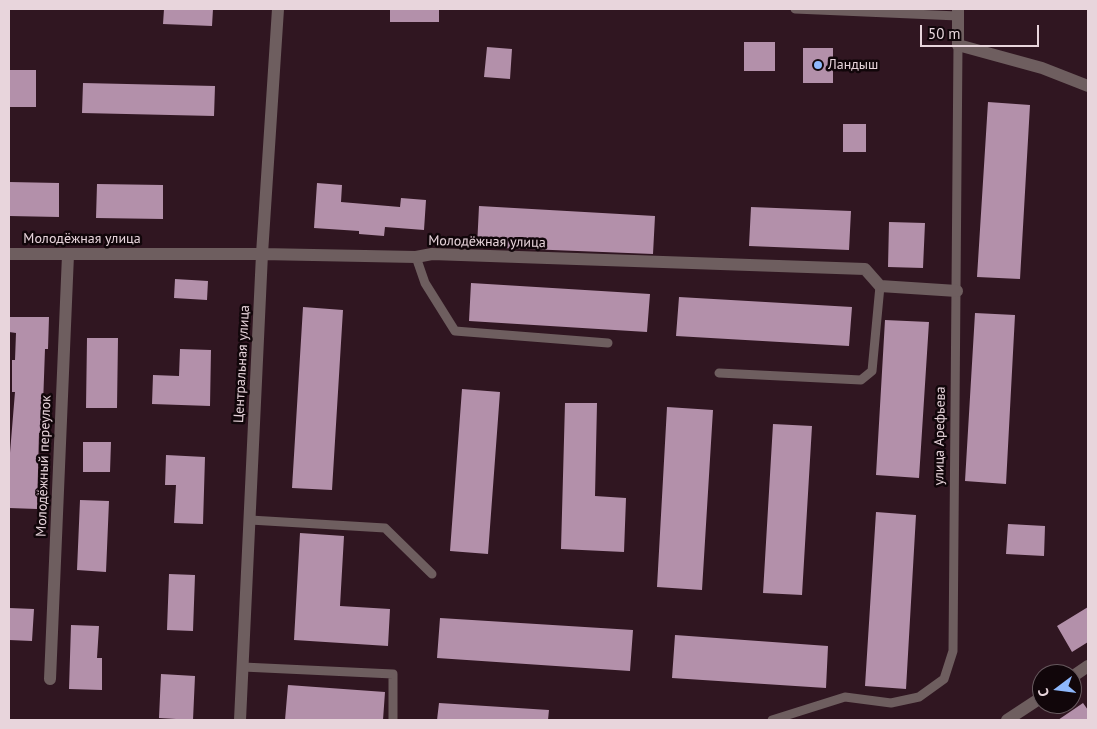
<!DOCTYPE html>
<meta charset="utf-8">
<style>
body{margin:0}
#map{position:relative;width:1097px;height:729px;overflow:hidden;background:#301621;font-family:"PT Sans",sans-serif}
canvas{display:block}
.frame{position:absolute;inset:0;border:10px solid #e8d5dc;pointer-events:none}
.north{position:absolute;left:1032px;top:664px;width:50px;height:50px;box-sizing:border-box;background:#11060a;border:1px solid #67595e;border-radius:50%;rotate:255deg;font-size:14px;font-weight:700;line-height:20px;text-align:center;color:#e8d5dc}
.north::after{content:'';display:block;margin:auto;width:18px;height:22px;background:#8eb8fd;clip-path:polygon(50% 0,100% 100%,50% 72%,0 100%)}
.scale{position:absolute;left:920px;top:25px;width:119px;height:22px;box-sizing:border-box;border:2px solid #e8d5dc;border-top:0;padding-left:6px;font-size:15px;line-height:18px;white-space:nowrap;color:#e8d5dc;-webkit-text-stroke:4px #11060a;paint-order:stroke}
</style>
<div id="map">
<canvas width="1097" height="729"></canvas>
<div class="frame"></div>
<div class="north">С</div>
<div class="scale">50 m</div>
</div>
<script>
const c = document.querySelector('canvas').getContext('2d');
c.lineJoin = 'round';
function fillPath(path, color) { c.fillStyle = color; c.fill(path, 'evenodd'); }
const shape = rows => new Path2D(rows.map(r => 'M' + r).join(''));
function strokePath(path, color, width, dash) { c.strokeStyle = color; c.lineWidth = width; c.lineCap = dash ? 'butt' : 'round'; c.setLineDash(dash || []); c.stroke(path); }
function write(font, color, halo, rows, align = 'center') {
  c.font = font + ' "PT Sans",sans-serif'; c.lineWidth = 5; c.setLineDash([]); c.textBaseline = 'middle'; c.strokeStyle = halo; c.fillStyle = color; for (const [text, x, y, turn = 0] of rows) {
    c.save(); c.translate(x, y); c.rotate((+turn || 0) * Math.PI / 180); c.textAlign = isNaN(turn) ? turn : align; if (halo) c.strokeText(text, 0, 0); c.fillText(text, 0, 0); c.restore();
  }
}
fillPath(shape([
 [164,9,213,9,212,26,163,24],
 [390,9,439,9,439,22,390,22],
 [744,42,775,42,775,71,744,71],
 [487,47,512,49,510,79,484,77],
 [803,48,833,48,833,83,803,83],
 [9,70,36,70,36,107,9,107],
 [83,83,215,86,214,116,82,113],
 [988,102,1030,105,1020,279,977,277],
 [843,124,866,124,866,152,843,152],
 [9,182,59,183,59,217,9,216],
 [317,183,342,185,341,202,400,207,401,198,426,200,424,230,385,227,384,236,359,234,359,231,314,228],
 [97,184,163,185,163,219,96,218],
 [479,206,655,216,653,254,477,247],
 [751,207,851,211,849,250,749,246],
 [889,222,925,223,923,268,888,267],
 [175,279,208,281,207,300,174,298],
 [471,283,650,294,647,332,469,321],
 [679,297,852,307,849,346,676,336],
 [303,307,343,310,332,490,292,488],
 [975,313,1015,315,1006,484,965,481],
 [9,317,49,317,48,349,45,349,42,433,39,433,37,509,9,508,9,465,15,392,12,392,12,360,15,360,16,333,9,332],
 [885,320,929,322,919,478,876,475],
 [87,338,118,338,117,408,86,408],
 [180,349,211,350,210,406,152,404,153,375,179,376],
 [462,389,500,392,488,554,450,551],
 [565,403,597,403,595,496,626,498,624,552,561,549],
 [667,407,713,410,702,590,657,587],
 [773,424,812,426,802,595,763,593],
 [83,442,111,442,110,472,83,472],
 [166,455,205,457,203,524,174,523,176,485,165,485],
 [80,500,109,501,106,572,77,570],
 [876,512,916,515,906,689,865,686],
 [1008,524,1045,526,1044,556,1006,554],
 [300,533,344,536,340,606,390,609,388,646,294,640],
 [169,574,195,575,193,631,167,630],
 [1088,607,1088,642,1072,652,1057,626],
 [9,608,34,609,32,641,9,640],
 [440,618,633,630,630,671,437,658],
 [71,625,99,626,97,658,102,658,102,690,69,689],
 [675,635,828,646,826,688,672,678],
 [161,674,195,676,193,720,159,718],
 [288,685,385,692,383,720,285,720],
 [439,703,549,710,548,720,437,720],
 [1083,703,1088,710,1088,720,1058,720]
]), '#b390aa');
strokePath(shape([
 [795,9,958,16],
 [416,257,425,283,455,331,608,343],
 [719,373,861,380,872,371,880,286],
 [250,520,385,528,432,574],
 [243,667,393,674,393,720],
 [772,720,845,697,891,703,919,697,944,679,953,651,958,45]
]), '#6e5e5f', 9);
strokePath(shape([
 [958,9,958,45,1042,68,1088,86],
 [9,254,262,254,416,257,432,254,865,269,880,286,957,291],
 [1072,677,1088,666],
 [50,679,68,255],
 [240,720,262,254,278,9],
 [1007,720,1042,697]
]), '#6e5e5f', 12);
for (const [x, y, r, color] of [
 [818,65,5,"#8eb8fd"]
]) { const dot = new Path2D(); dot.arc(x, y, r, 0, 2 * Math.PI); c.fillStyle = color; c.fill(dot); strokePath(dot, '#11060a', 2); }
write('14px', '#e8d5dc', '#11060a', [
 ["Ландыш",828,65]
], 'left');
write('14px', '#e8d5dc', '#11060a', [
 ["Молодёжная улица",82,239],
 ["Молодёжная улица",487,242,1],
 ["Центральная улица",242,364,-87],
 ["улица Арефьева",940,436,-89],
 ["Молодёжный переулок",44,466,-88]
]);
</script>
